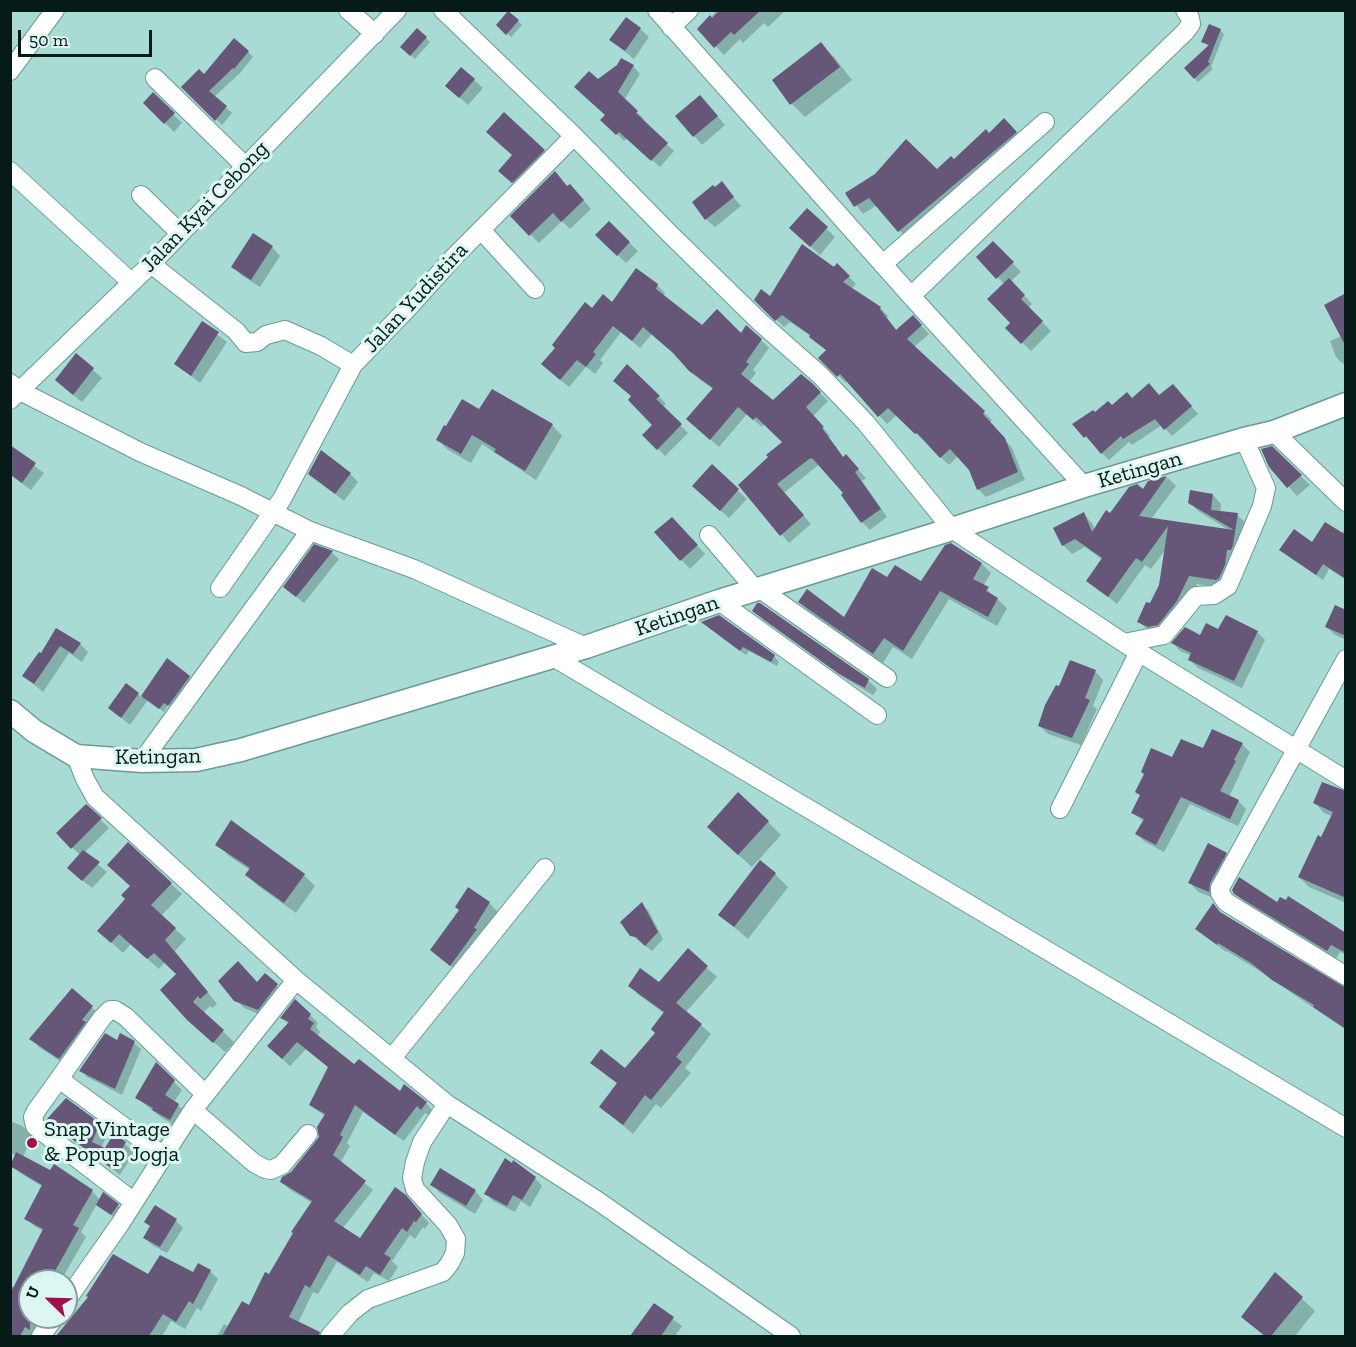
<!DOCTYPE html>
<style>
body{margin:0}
#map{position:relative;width:1356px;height:1347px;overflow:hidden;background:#a7dbd4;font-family:"Zilla Slab",serif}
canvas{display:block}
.frame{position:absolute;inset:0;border:12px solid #061b18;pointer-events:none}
.north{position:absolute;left:18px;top:1269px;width:60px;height:60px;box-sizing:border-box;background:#dcf6f2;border:2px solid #869e9b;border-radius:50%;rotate:293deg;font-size:16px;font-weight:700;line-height:24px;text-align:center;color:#061b18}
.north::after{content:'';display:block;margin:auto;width:21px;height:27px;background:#a30e4c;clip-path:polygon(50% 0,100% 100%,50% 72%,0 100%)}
.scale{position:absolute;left:18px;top:30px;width:134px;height:27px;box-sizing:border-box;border:3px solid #061b18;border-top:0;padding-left:8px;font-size:18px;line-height:21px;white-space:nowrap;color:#061b18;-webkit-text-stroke:4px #dcf6f2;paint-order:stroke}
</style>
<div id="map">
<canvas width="1356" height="1347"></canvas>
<div class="frame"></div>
<div class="north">U</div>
<div class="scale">50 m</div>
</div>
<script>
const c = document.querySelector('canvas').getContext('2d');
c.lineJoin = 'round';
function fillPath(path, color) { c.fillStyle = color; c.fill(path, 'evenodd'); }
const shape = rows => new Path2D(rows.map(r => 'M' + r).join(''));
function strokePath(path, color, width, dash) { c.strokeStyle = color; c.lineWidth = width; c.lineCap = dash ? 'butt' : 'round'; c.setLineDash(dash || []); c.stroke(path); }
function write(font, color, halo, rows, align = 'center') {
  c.font = font + ' "Zilla Slab",serif'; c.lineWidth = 6; c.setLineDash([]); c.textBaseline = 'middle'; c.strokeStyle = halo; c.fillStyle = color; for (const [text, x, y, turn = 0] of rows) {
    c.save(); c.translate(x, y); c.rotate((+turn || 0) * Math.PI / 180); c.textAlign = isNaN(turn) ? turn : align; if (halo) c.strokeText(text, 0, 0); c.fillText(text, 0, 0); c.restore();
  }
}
fillPath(shape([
 [713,10,783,10,784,12,768,27,764,23,743,43,740,39,724,55,699,29,715,13],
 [508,13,522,25,511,37,498,25],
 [640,29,649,37,634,59,611,40],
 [417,30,430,42,415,59,402,47],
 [1220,30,1224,34,1211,67,1213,69,1198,82,1186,68,1210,47,1203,42],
 [821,44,834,57,852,80,805,117,792,104],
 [248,52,253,57,240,73,214,97,232,113,222,125,183,87],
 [633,66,640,74,624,100,644,119,642,121,674,151,660,167,627,138,624,141,610,127,598,81],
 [474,80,483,88,468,105,456,94],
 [153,94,182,123,174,132,145,103],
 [708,105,725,125,702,145,677,116],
 [1004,120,1023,140,907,239,877,205,863,214,847,193,937,171,954,161,989,135],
 [543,151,552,159,521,190,509,179,514,156],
 [721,183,741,206,715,227,706,219,715,189],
 [578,194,591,209,570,229,562,221,539,243,512,216],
 [807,210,835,237,820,255,799,236],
 [609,223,638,251,626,263,597,235],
 [993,243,1021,272,1011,281,1032,304,1028,308,1051,331,1031,351,1008,328,1012,323,1004,284,978,257],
 [272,247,280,256,260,287,241,275,233,266],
 [837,265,856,284,851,289,880,308,888,316,887,318,897,331,920,324,929,334,914,347,992,420,990,423,1012,448,1025,480,986,497,978,489,970,469,958,456,949,465,897,415,887,424,848,381,846,383,820,358,827,351,811,336,790,322,784,327,756,300,771,298],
 [657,285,665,293,663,297,702,327,761,340,769,348,753,370,756,373,749,382,773,402,811,384,828,401,813,416,830,436,829,437,844,458,853,464,866,478,862,481,887,517,870,530,862,522,846,493,821,465,817,466,784,493,811,524,789,543,740,485,784,442,765,423,762,427,747,414,719,447,696,427,713,389,699,379,679,358,652,334,640,348,621,332,600,360,603,363,595,374,586,367,569,387,551,372,592,310,612,304],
 [1346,295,1346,363,1343,364,1336,357,1330,341,1341,336],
 [202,323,227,342,200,383,176,364],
 [76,355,102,378,82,402,65,388],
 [628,366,666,404,662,407,688,433,665,456,644,435,654,425,633,397],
 [1180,393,1198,414,1172,436,1162,425,1132,445,1129,442,1109,460,1074,425,1112,406,1133,399],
 [480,411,552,425,562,436,536,480,482,444,471,463,448,450,438,440],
 [10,447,44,473,31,490,10,475],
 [1272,448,1310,485,1297,496,1270,466],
 [712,467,747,499,729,518,703,495],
 [310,474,350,474,358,482,344,501],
 [1168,478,1176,486,1151,519,1232,532,1198,511,1189,502,1213,495,1221,504,1220,513,1237,515,1246,523,1225,588,1197,584,1185,610,1166,633,1148,630,1139,622,1151,605,1160,585,1166,549,1151,569,1145,565,1117,604,1088,580,1103,560,1085,547,1072,554,1063,545,1084,514,1092,523,1095,530,1111,515,1144,491,1149,483],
 [680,527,705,554,690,569,656,533],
 [1346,528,1346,580,1329,569,1323,580,1281,550,1313,544,1341,534],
 [332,553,339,559,304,603,285,587],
 [982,564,991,573,983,586,1007,608,997,626,949,599,912,659,893,647,883,663,809,611,800,602,844,619,888,579,922,583],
 [754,611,868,680,877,689,873,695,849,681,762,619],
 [1346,611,1346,640,1335,635,1327,627],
 [708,627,774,656,779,662,777,666,749,651,746,655],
 [56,630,80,644,88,652,82,662,69,653,43,692,24,676,41,655],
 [1219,631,1257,632,1265,640,1242,688,1198,668,1190,660,1192,656,1180,651,1173,643],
 [168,660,193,680,173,708,168,705,164,712,148,700,130,725,110,708,138,694,142,698],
 [1095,671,1103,680,1093,706,1097,709,1081,745,1048,734,1040,726,1060,688],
 [1242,744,1250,752,1229,797,1238,801,1246,809,1238,826,1190,804,1164,852,1145,842,1137,834,1144,822,1133,813,1141,796,1136,792,1173,759,1204,750],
 [1346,796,1346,903,1309,887,1299,877,1322,839,1332,816,1324,813,1315,803],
 [86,806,109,828,84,853,107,872,92,888,78,877,80,855,58,833],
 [768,822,781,835,752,867,722,840],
 [128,844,182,894,161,916,186,939,175,951,217,1004,212,1008,210,1006,203,1013,234,1042,225,1052,201,1031,178,974,165,962,159,969,131,944,123,953,110,941,132,886],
 [217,844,304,875,315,886,296,913,258,886,247,875,250,870,229,856],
 [1226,854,1234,862,1217,899,1198,892,1190,883],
 [775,874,788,887,748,939,720,915],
 [468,889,490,904,498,912,459,973,431,950,460,911],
 [1235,893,1278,905,1346,936,1346,955,1340,952,1336,959,1244,902],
 [641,904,648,910,663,939,652,951,631,935],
 [1223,915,1346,989,1346,1030,1261,972,1227,951,1226,952,1197,929],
 [688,951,717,977,686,1012,711,1034,685,1068,691,1073,661,1108,656,1104,633,1134,601,1107,618,1084,592,1063,626,1070,656,1033,665,1014,639,995,630,986,659,984],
 [265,975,284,993,266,1017,244,1008,236,1000,257,984],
 [72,990,101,1016,68,1066,40,1048,32,1039],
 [310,1015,318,1023,316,1027,320,1032,317,1037,355,1066,400,1093,426,1103,433,1111,430,1116,425,1113,404,1141,363,1112,347,1143,350,1146,340,1163,373,1190,342,1229,360,1240,413,1205,429,1223,425,1229,423,1227,415,1239,410,1235,392,1261,398,1267,389,1281,374,1273,368,1282,337,1262,318,1294,313,1292,298,1323,309,1328,317,1336,217,1336,224,1324,229,1327,250,1307,312,1203,289,1189,282,1181,292,1173,321,1137,325,1116,310,1105,329,1068,306,1049,290,1066,277,1054,289,1025,282,1018],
 [118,1042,134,1043,141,1049,122,1095,87,1077,81,1070],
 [156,1064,182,1090,174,1102,187,1113,179,1128,162,1118,137,1098],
 [48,1120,99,1124,108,1133,101,1148,105,1150,114,1135,134,1152,120,1175],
 [10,1121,22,1126,31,1134,32,1137,23,1157,92,1191,100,1200,118,1206,126,1214,120,1222,97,1204,81,1232,86,1237,63,1277,70,1285,66,1292,66,1281,30,1281,30,1317,46,1317,31,1336,10,1336,10,1285,15,1288,43,1231,34,1226,26,1218,43,1187,20,1173,12,1166,16,1155,10,1153],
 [535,1178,542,1186,530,1207,521,1201,515,1212,493,1201,486,1193],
 [432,1184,475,1191,483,1200,475,1214,440,1193],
 [155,1207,176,1221,183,1228,167,1253,152,1245,145,1238,151,1227],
 [210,1271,218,1279,201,1311,197,1308,185,1329,171,1321,162,1336,58,1336,90,1297,149,1276,194,1274],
 [1275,1274,1315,1311,1295,1336,1264,1336,1243,1316],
 [654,1305,682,1326,675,1336,637,1336,634,1334]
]), '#0003');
fillPath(shape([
 [720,10,761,10,734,35,731,32,714,48,697,29,710,15,712,18],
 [508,11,519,20,506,35,496,25],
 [626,17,641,28,625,51,609,40],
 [1209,24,1221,29,1208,62,1210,64,1194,79,1184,68,1209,45,1201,42],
 [417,28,427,37,410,56,400,47],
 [234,38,249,51,234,69,233,68,209,91,227,106,215,121,181,87,199,69,204,74],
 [821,42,840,67,790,105,772,80],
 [621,58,634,65,618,92,638,111,636,113,668,143,651,161,619,132,616,135,600,120,605,115,574,87,589,71,598,79,617,65],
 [461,67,475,79,459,98,445,86],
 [153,92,175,113,164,124,143,103],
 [700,95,718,116,693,137,675,116],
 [504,112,545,150,512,183,498,171,512,155,486,132],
 [1004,118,1017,132,898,232,869,198,854,207,845,193,875,174,906,139,937,169,951,156,954,159,986,129,989,133],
 [555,171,567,186,570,184,584,200,561,222,553,213,529,236,510,216],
 [722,181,734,197,705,220,692,202,713,185,715,187],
 [807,208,828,227,810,247,789,228],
 [609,221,630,242,617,256,595,235],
 [253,233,273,246,251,280,231,267],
 [993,241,1014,262,996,279,976,257],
 [802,244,834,267,837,263,850,276,843,282,881,307,880,309,896,330,913,315,922,325,907,339,985,411,983,414,1005,438,1018,472,977,490,969,470,950,449,940,458,917,433,915,434,888,408,878,417,840,374,837,377,818,358,826,350,809,337,810,335,782,315,775,321,754,300,761,289,770,296],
 [636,268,658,284,656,289,702,325,717,309,741,333,746,325,762,339,746,362,749,364,741,374,773,400,801,374,812,383,821,392,806,407,824,427,822,428,843,457,846,454,859,469,855,472,881,509,861,523,841,495,843,493,812,458,809,459,777,484,804,515,780,536,738,485,768,457,766,455,782,442,756,417,753,420,738,407,710,440,686,419,713,388,689,371,673,353,643,327,632,341,613,326,593,352,596,354,586,367,577,360,560,380,541,364,555,348,552,345,585,302,592,308,603,294,612,302],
 [1009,278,1025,295,1021,299,1043,321,1021,344,1005,328,1010,323,987,299],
 [1346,293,1346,347,1324,305],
 [202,321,219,332,191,376,174,364],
 [76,353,94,368,73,395,55,380],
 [627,364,660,396,656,399,682,424,657,450,642,435,652,425,628,400,631,396,613,381],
 [1149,383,1159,395,1173,384,1192,406,1164,430,1155,419,1123,439,1121,436,1101,454,1086,436,1084,438,1072,424,1093,410,1095,412,1108,401,1112,405,1127,392,1132,398],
 [492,389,553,424,525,471,494,452,496,449,472,435,461,454,436,440,444,425,446,426,462,399,479,409],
 [10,445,36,463,22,483,10,474],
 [1272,446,1302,475,1287,488,1269,467,1261,449],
 [321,450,351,473,335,494,308,474],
 [712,464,739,489,720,511,692,486],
 [1167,476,1139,516,1234,530,1188,503,1190,490,1213,494,1211,510,1238,513,1233,545,1231,550,1227,550,1225,565,1219,578,1216,580,1189,576,1177,601,1158,625,1148,627,1137,622,1146,602,1150,603,1159,585,1168,526,1142,562,1136,558,1108,597,1086,581,1102,558,1075,539,1062,546,1053,528,1084,512,1092,532,1106,510,1110,513,1129,487,1137,484,1143,489,1148,481],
 [672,517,698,545,680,561,654,532],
 [1325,522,1346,535,1346,579,1323,564,1316,575,1279,550,1294,529,1312,542],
 [951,543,982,563,973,579,989,587,986,591,998,598,988,617,940,591,903,651,884,638,873,654,798,602,807,589,844,617,872,568,887,577,895,565,921,581,945,545],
 [314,544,333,551,296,597,283,587],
 [757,603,760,603,869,679,865,688,839,674,752,611],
 [1335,605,1346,610,1346,636,1325,627],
 [719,615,775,655,771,662,743,647,740,651,701,622],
 [1226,615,1258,631,1234,681,1188,660,1191,653,1171,643,1185,627,1200,635,1206,623,1218,629],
 [56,628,81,643,73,654,60,646,34,684,22,676,39,652,41,653],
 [167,658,190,676,168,706,164,703,159,709,141,696],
 [1070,660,1096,670,1085,698,1090,700,1072,738,1038,726,1045,705,1056,685,1059,686],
 [126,683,139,693,121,718,108,708],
 [1212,729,1243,743,1234,760,1236,761,1220,791,1239,800,1230,819,1181,797,1156,845,1135,834,1144,819,1131,813,1140,795,1135,792,1144,774,1141,772,1151,748,1172,757,1181,739,1203,748],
 [1322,782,1346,791,1346,898,1298,877,1318,835,1321,837,1333,812,1313,803],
 [738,792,769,821,738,855,707,827],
 [86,804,102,818,71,849,56,833],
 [231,820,305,874,284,903,245,875,250,868,215,845],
 [128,842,172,883,151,905,176,928,165,940,208,992,200,999,198,996,193,1002,224,1030,213,1043,187,1020,160,990,176,974,154,953,147,959,119,934,111,943,97,931,125,899,121,895,130,886,107,865],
 [1208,843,1227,853,1210,883,1209,892,1188,883],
 [83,850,100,862,82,881,67,868],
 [760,860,776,873,734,927,718,915],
 [1239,877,1277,902,1280,897,1286,900,1288,896,1346,933,1346,953,1331,945,1327,951,1234,894,1232,890],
 [468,887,490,902,474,928,477,929,450,966,430,950,459,910,455,907],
 [642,902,658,932,645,946,636,937,630,936,620,922],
 [1213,903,1220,912,1346,988,1346,1029,1313,1007,1314,1005,1272,980,1251,963,1218,943,1217,945,1195,929],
 [688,948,708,966,676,1003,702,1024,676,1057,682,1062,651,1100,645,1095,623,1125,599,1107,617,1083,590,1063,601,1049,625,1068,655,1033,651,1029,664,1012,628,986,640,968,659,982],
 [238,961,257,982,265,973,278,984,258,1010,234,1001,218,981],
 [72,988,93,1006,82,1020,86,1022,59,1059,29,1039],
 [295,999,311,1014,308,1019,314,1023,310,1029,354,1064,359,1059,400,1091,404,1084,427,1102,421,1110,417,1106,395,1135,355,1105,340,1135,343,1137,333,1155,366,1181,334,1221,360,1238,395,1187,406,1195,422,1214,416,1222,414,1221,407,1232,402,1228,384,1254,391,1258,380,1275,366,1266,360,1275,328,1255,310,1288,305,1285,289,1317,320,1332,319,1336,222,1336,242,1301,249,1305,265,1272,269,1274,293,1233,291,1232,312,1201,280,1182,282,1177,291,1172,319,1137,317,1127,325,1114,309,1105,328,1067,297,1042,282,1059,267,1046,289,1022,280,1018],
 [105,1033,117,1040,120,1033,135,1041,115,1089,79,1071],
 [156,1062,175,1080,165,1095,179,1104,170,1120,152,1110,153,1108,135,1098],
 [66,1098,100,1123,92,1142,105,1148,114,1133,126,1142,111,1168,46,1120],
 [16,1152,50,1170,54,1164,93,1190,73,1225,79,1228,55,1271,68,1278,66,1281,30,1281,30,1330,25,1327,20,1336,10,1336,10,1294,43,1229,24,1219,42,1185,10,1166],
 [505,1158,512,1163,513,1160,536,1177,522,1200,513,1195,507,1206,484,1194],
 [440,1168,476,1190,466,1206,430,1185],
 [103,1192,119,1204,111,1215,96,1205],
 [155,1205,177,1219,160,1247,143,1238,150,1226,144,1222],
 [113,1254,148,1274,160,1255,193,1272,198,1263,211,1270,193,1304,189,1301,176,1322,163,1314,149,1336,56,1336,88,1297,86,1296],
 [1275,1272,1303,1297,1271,1336,1265,1336,1241,1317],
 [654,1303,674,1317,661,1336,630,1336]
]), '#665778');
const minor = shape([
 [348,10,375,34],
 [443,10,574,136,669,233,760,322,820,375,866,423,952,529,1124,643,1346,780],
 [657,10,911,296,1084,486],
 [671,27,689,10],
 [10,71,55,10],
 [155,78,245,166],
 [10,171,131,282],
 [141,195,180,233],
 [481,230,535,289],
 [151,264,236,331,246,343,257,342,266,335,285,330,321,346,353,365],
 [883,264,1045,122],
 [911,296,1185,32,1191,24,1190,18,1185,10],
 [10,383,20,391,140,452,241,496,310,531,414,569,586,647],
 [10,400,151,264,397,10],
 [1274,432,1346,502],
 [709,535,756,590],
 [220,588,282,499,353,365,408,308,454,257,574,136],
 [760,589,887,678],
 [719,601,877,715],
 [1124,643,1164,635,1196,596,1214,595,1228,586,1262,506,1266,488,1244,439],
 [553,657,1346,1128],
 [1346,659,1220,888,1220,893,1226,902,1346,976],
 [76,756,85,779,95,797,296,980,447,1104,598,1201,791,1336],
 [142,761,310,531],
 [1060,809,1139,652],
 [392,1058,545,868],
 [59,1079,36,1111,33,1117,35,1126,134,1202],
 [193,1110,254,1163,265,1169,271,1170,282,1165,308,1134],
 [164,1156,59,1079,102,1018,110,1010,115,1010,126,1017,205,1094],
 [66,1301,120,1224,193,1110,296,980],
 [41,1336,55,1317],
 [330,1336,350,1313,368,1299,443,1272,450,1263,455,1253,456,1239,448,1225,415,1189,412,1178,415,1162,422,1142,447,1104]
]);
const tertiary = shape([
 [10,711,34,731,76,756,142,761,196,760,241,750,586,647,719,601,952,529,1084,486,1244,439,1274,432,1346,404]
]);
strokePath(minor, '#689b94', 20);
strokePath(tertiary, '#689b94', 25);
strokePath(minor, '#fff', 18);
strokePath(tertiary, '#fff', 22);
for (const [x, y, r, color] of [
 [32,1143,6,"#a30e4c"]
]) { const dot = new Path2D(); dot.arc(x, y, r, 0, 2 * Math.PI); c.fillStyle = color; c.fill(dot); strokePath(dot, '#dcf6f2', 2); }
write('22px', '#061b18', '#dcf6f2', [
 ["Jalan Kyai Cebong",205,207,-46],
 ["Jalan Yudistira",416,298,-47],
 ["Ketingan",1140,470,-16],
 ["Ketingan",677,616,-19],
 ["Ketingan",158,757,-1]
]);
write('22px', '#061b18', '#dcf6f2', [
 ["Snap Vintage",44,1130],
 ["& Popup Jogja",44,1155]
], 'left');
</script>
